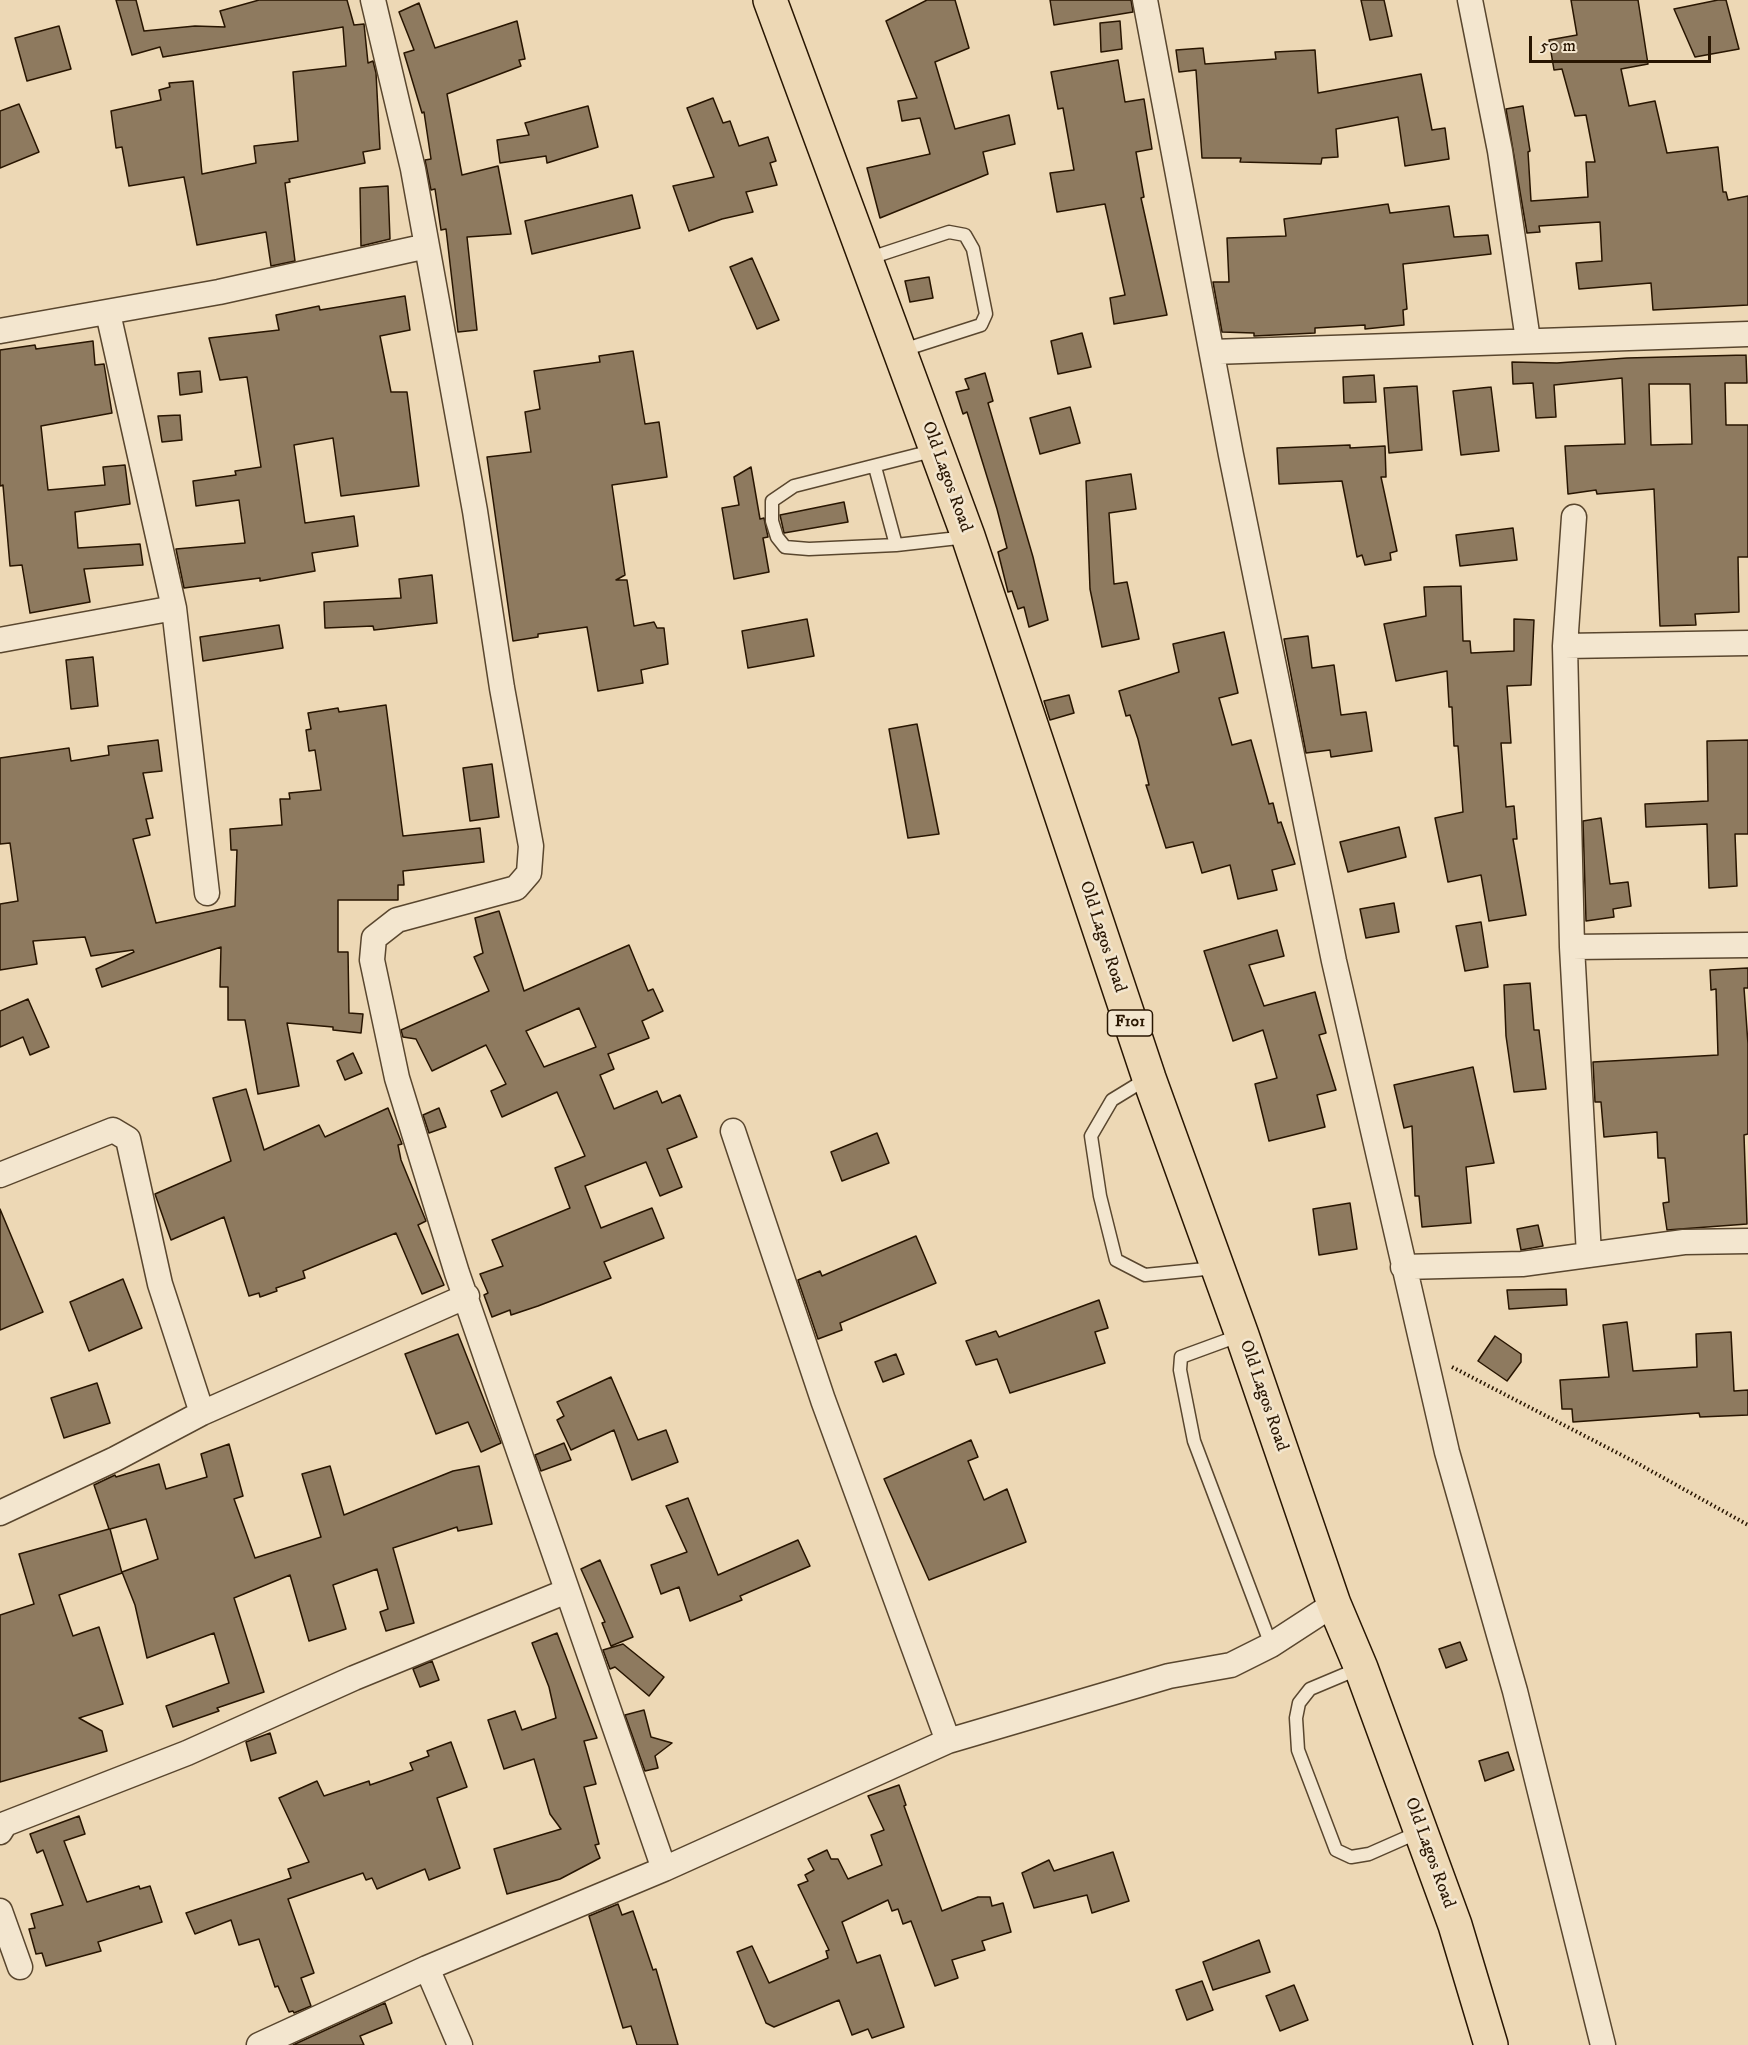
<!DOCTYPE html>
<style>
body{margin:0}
#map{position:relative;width:1748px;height:2045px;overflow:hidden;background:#edd8b5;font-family:"IM FELL DW Pica",serif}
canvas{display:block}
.scale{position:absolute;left:1529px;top:36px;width:182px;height:27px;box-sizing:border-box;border:3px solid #281501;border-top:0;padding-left:8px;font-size:18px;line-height:21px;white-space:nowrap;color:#281501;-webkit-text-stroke:4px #f3e6cf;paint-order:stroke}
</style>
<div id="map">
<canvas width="1748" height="2045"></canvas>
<div class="scale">50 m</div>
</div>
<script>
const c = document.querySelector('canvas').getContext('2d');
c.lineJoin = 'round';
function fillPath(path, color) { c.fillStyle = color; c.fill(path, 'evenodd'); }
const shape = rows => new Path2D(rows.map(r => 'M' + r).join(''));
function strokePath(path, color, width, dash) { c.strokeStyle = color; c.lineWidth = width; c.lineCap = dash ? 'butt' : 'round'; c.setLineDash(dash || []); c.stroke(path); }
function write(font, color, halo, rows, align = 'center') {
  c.font = font + ' "IM FELL DW Pica",serif'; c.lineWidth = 5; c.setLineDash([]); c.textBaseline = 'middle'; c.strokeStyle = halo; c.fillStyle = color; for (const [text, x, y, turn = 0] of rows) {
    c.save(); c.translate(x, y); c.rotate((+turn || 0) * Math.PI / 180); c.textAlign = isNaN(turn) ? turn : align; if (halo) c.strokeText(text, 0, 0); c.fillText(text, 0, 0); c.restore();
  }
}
const building = shape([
 [116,0,136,0,144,31,195,26,225,27,220,11,259,0,347,0,354,25,364,24,368,63,373,61,376,73,380,149,363,152,365,163,289,179,290,182,285,183,295,261,271,266,266,232,197,245,184,177,129,186,122,147,116,148,111,111,161,100,159,90,170,87,169,83,193,81,202,174,256,163,254,146,298,141,293,72,346,66,343,27,163,57,160,47,132,55,116,0],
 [927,0,955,0,969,48,935,62,955,129,1009,115,1015,144,983,152,988,174,880,218,867,168,930,154,920,118,902,121,898,101,917,98,886,21,927,0],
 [1050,0,1131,0,1133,12,1054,25,1050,0],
 [1361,0,1384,0,1392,36,1370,40,1361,0],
 [1571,0,1638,0,1648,64,1621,69,1629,106,1655,101,1667,153,1718,147,1723,192,1726,192,1728,200,1748,196,1748,305,1653,310,1651,283,1579,289,1576,263,1602,261,1600,222,1539,226,1540,232,1527,233,1506,109,1523,106,1530,151,1528,152,1531,201,1588,197,1586,162,1595,162,1586,115,1575,116,1562,69,1554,70,1549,40,1577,35,1571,0],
 [1718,0,1726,0,1739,49,1695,57,1674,9,1718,0],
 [419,3,435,48,517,21,525,59,519,60,521,66,447,94,462,175,498,166,511,234,467,237,477,330,458,332,446,229,441,230,435,189,431,190,425,160,431,159,424,112,422,113,404,53,414,50,399,12,419,3],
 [1120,21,1122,49,1101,52,1100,23,1120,21],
 [59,26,71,69,27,81,15,38,59,26],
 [1203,48,1205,64,1276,59,1275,52,1315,50,1318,93,1421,74,1432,130,1445,128,1449,159,1405,166,1398,117,1336,129,1338,157,1322,158,1321,164,1240,162,1241,158,1202,158,1196,70,1179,72,1176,50,1203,48],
 [1118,60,1125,102,1144,99,1152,149,1136,152,1144,197,1141,198,1167,315,1114,324,1110,298,1125,295,1105,204,1057,212,1050,173,1074,170,1063,108,1058,109,1051,72,1118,60],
 [713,98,723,123,730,121,739,146,768,137,776,161,770,163,777,185,746,192,753,212,722,219,689,231,673,186,714,177,687,108,713,98],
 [19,104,39,152,0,168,0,111,19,104],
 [588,106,598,147,547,163,546,156,500,163,497,140,529,135,525,123,588,106],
 [388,186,390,239,361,246,360,188,388,186],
 [632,195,640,228,532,254,525,221,632,195],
 [1388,204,1390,213,1449,206,1454,237,1488,235,1491,254,1403,264,1407,309,1403,310,1404,325,1365,329,1365,325,1315,328,1315,333,1254,336,1254,333,1222,332,1213,282,1229,282,1227,238,1286,236,1284,219,1388,204],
 [752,258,779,320,757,329,730,267,752,258],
 [929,277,933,298,910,302,905,281,929,277],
 [405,296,410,330,380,336,391,392,407,392,419,486,341,496,333,438,294,445,305,523,354,516,358,546,312,553,315,571,260,581,260,578,184,588,176,549,245,543,239,500,196,506,193,481,236,475,235,471,261,467,247,377,220,380,209,338,279,330,276,315,319,306,320,310,405,296],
 [1082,333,1091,367,1058,374,1051,341,1082,333],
 [93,341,95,365,104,364,112,413,41,426,48,490,105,485,103,467,125,465,130,504,75,512,78,548,140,544,143,565,84,569,90,602,30,613,22,565,10,566,3,485,0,486,0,350,35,345,36,349,93,341],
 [633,351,645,424,659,422,667,477,612,485,625,575,616,580,627,580,634,626,654,622,657,628,664,628,668,664,641,670,643,683,598,691,587,627,538,634,538,637,513,641,487,457,531,452,525,412,540,409,534,371,600,362,599,356,633,351],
 [1746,355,1747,383,1725,383,1726,425,1748,425,1748,557,1738,557,1739,612,1695,614,1696,625,1660,626,1654,489,1597,494,1596,490,1568,494,1565,446,1625,444,1622,378,1554,385,1556,417,1536,418,1533,383,1513,384,1512,362,1557,363,1627,358,1746,355],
 [1649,384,1690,384,1692,444,1651,445,1649,384],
 [200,371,202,392,180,395,178,373,200,371],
 [985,373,993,401,988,403,1033,557,1048,620,1029,627,1024,607,1018,609,1012,591,1008,592,998,552,1007,548,997,509,967,412,963,414,956,392,969,389,965,379,985,373],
 [1374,375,1376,402,1344,403,1343,377,1374,375],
 [1417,386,1422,450,1389,453,1384,388,1417,386],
 [1491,387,1499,451,1461,455,1453,391,1491,387],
 [1070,407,1080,443,1040,454,1030,418,1070,407],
 [180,415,182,440,162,442,158,416,180,415],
 [1350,445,1350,448,1385,446,1386,477,1381,477,1397,551,1390,553,1391,560,1365,565,1362,555,1357,557,1342,481,1279,484,1277,448,1350,445],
 [751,467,760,519,764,518,768,537,763,538,769,572,734,579,722,508,739,505,734,477,751,467],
 [1131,474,1136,509,1109,513,1114,584,1127,582,1139,639,1102,647,1090,589,1086,481,1131,474],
 [844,502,848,522,784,533,780,515,844,502],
 [1513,528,1517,560,1460,566,1456,535,1513,528],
 [432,575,437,623,374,630,373,626,325,628,324,602,401,598,399,579,432,575],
 [1461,586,1463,641,1470,641,1471,653,1514,651,1514,619,1534,620,1531,685,1507,686,1511,743,1501,743,1506,807,1514,806,1517,839,1513,839,1526,915,1489,921,1481,875,1448,882,1435,818,1463,812,1458,746,1454,746,1452,707,1449,707,1447,671,1396,681,1384,624,1426,616,1424,587,1461,586],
 [807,619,814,656,748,668,742,631,807,619],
 [279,625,283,648,203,661,200,637,279,625],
 [1224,632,1238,693,1219,698,1232,745,1251,740,1269,804,1273,803,1278,823,1281,822,1295,864,1272,870,1277,890,1238,899,1230,865,1202,873,1193,842,1166,848,1146,785,1149,785,1138,739,1130,715,1126,716,1119,691,1179,672,1173,644,1224,632],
 [1308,636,1312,668,1334,665,1341,715,1366,712,1372,751,1331,757,1330,750,1306,753,1284,639,1308,636],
 [93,657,98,706,71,709,66,660,93,657],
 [1069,695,1074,713,1050,720,1044,701,1069,695],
 [386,705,403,836,480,828,484,862,403,871,404,885,398,885,398,900,338,900,338,952,348,952,349,1013,363,1014,361,1033,333,1030,333,1027,287,1023,299,1086,258,1094,245,1020,228,1020,228,987,220,987,221,947,102,987,96,969,134,952,133,950,91,956,85,937,33,941,37,964,0,970,0,904,18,901,10,843,0,844,0,758,69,748,71,761,109,755,108,746,158,740,162,771,143,773,153,818,146,819,150,835,133,839,156,923,235,906,237,850,231,850,230,829,282,825,280,799,290,799,289,793,321,790,315,750,309,751,306,730,311,729,308,713,338,708,339,712,386,705],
 [917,724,939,834,908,838,889,729,917,724],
 [1748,740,1748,834,1735,834,1737,886,1709,888,1707,824,1646,827,1645,804,1708,801,1707,741,1748,740],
 [492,764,499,817,470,821,463,768,492,764],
 [1601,818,1610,884,1628,882,1631,906,1613,909,1614,917,1586,921,1583,821,1601,818],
 [1399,827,1406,857,1348,872,1340,842,1399,827],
 [1394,903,1399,932,1366,938,1360,909,1394,903],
 [499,911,524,991,629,945,648,991,653,989,663,1011,642,1021,649,1038,608,1054,614,1069,600,1075,614,1109,657,1091,662,1103,680,1095,697,1137,667,1149,682,1187,660,1196,646,1162,585,1186,601,1228,652,1208,664,1238,604,1262,611,1278,538,1306,511,1315,510,1310,492,1317,484,1295,488,1293,480,1274,503,1266,492,1240,570,1208,555,1168,585,1156,557,1092,502,1117,491,1091,506,1084,486,1045,432,1071,416,1039,403,1037,401,1030,489,991,474,957,483,953,475,918,499,911],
 [579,1008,596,1047,544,1067,526,1031,579,1008],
 [1481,922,1488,967,1465,971,1456,926,1481,922],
 [1277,930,1284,956,1249,965,1264,1006,1315,992,1326,1033,1319,1035,1336,1090,1317,1095,1325,1127,1269,1141,1255,1084,1277,1078,1263,1030,1233,1041,1204,951,1277,930],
 [1748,968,1748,988,1744,988,1748,1044,1748,1134,1744,1135,1747,1224,1667,1230,1663,1203,1669,1202,1665,1158,1658,1158,1657,1132,1604,1137,1601,1102,1595,1102,1593,1062,1718,1055,1716,989,1711,990,1710,970,1748,968],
 [1530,983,1534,1030,1539,1030,1546,1089,1514,1092,1506,1036,1504,985,1530,983],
 [28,999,49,1047,30,1055,23,1037,0,1047,0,1011,28,999],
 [353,1053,362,1073,345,1080,337,1061,353,1053],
 [1473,1067,1494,1163,1466,1167,1471,1223,1422,1227,1419,1196,1415,1196,1412,1126,1404,1128,1394,1085,1473,1067],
 [246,1089,264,1150,319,1125,325,1137,388,1108,402,1144,398,1145,401,1160,426,1221,418,1225,444,1285,422,1294,396,1233,303,1271,305,1278,276,1288,277,1291,260,1297,259,1293,249,1296,224,1217,171,1240,155,1194,231,1161,213,1098,246,1089],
 [439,1108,446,1127,429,1133,423,1115,439,1108],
 [877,1133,889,1163,842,1181,831,1152,877,1133],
 [1350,1203,1357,1249,1319,1255,1313,1209,1350,1203],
 [0,1209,43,1312,0,1330,0,1209],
 [1538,1225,1543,1246,1521,1250,1517,1229,1538,1225],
 [916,1236,936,1283,840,1323,842,1330,818,1339,798,1280,820,1271,822,1276,916,1236],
 [123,1279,142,1328,89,1351,70,1302,123,1279],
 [1566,1289,1567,1305,1509,1309,1507,1290,1566,1289],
 [1099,1300,1108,1328,1095,1332,1105,1363,1010,1393,997,1359,976,1365,966,1341,996,1331,999,1337,1099,1300],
 [1627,1322,1633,1371,1697,1367,1696,1334,1731,1332,1734,1391,1748,1390,1748,1415,1700,1417,1699,1413,1573,1422,1572,1409,1562,1409,1560,1380,1609,1377,1603,1325,1627,1322],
 [458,1334,501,1443,481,1452,468,1422,436,1434,405,1354,458,1334],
 [1495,1336,1521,1354,1521,1362,1507,1381,1478,1361,1495,1336],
 [896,1354,904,1374,883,1382,875,1362,896,1354],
 [611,1377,638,1440,666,1430,678,1462,632,1480,614,1430,571,1450,557,1420,564,1416,557,1402,611,1377],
 [97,1383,110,1423,64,1438,51,1398,97,1383],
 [971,1440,978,1457,968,1461,984,1500,1007,1489,1026,1542,929,1580,884,1479,971,1440],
 [564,1443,571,1460,541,1471,535,1455,564,1443],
 [229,1444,243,1496,234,1499,255,1558,321,1537,302,1474,330,1466,344,1515,453,1471,479,1466,492,1524,458,1531,457,1527,393,1548,414,1623,386,1631,380,1612,388,1609,377,1569,333,1585,346,1629,309,1641,290,1575,234,1598,264,1692,217,1708,219,1711,173,1727,166,1706,229,1683,214,1633,147,1658,135,1605,122,1572,158,1559,146,1519,110,1529,122,1573,59,1595,73,1636,99,1627,123,1704,79,1718,102,1731,107,1751,0,1782,0,1615,34,1604,19,1554,109,1529,94,1485,115,1475,116,1477,159,1464,166,1489,207,1477,201,1454,229,1444],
 [688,1498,718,1575,798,1540,810,1566,740,1596,742,1600,690,1621,679,1587,661,1594,651,1565,687,1552,666,1506,688,1498],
 [600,1560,633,1637,611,1646,602,1623,605,1622,581,1569,600,1560],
 [557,1633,597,1738,584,1741,596,1784,584,1787,599,1844,595,1845,600,1858,560,1879,507,1894,494,1849,561,1829,550,1814,534,1759,504,1769,488,1720,515,1711,522,1730,556,1718,549,1687,532,1643,557,1633],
 [1460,1642,1467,1660,1446,1668,1439,1649,1460,1642],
 [623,1644,664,1677,649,1696,615,1667,610,1669,603,1650,623,1644],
 [432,1661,439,1680,420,1687,413,1669,432,1661],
 [644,1710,651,1737,672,1743,655,1756,658,1768,645,1771,625,1715,644,1710],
 [270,1733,276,1753,251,1761,246,1742,270,1733],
 [451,1742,467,1787,437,1798,460,1868,429,1880,425,1869,377,1889,372,1878,366,1880,363,1873,288,1899,314,1973,301,1978,311,2006,294,2013,293,2011,289,2012,278,1986,275,1987,259,1939,239,1945,231,1920,195,1934,186,1913,291,1878,288,1869,309,1862,279,1798,317,1781,324,1796,369,1781,370,1785,413,1770,410,1763,429,1756,427,1751,451,1742],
 [1508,1752,1514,1770,1485,1781,1479,1761,1508,1752],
 [899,1785,906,1805,904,1806,942,1911,978,1897,990,1897,992,1906,1003,1903,1011,1932,982,1941,985,1950,952,1960,958,1978,935,1986,911,1921,903,1924,898,1909,892,1911,888,1900,842,1922,857,1963,880,1955,904,2027,872,2038,868,2029,852,2035,839,2000,774,2027,766,2023,737,1952,752,1946,769,1983,828,1958,826,1951,829,1950,798,1885,808,1881,805,1875,814,1870,808,1859,827,1850,831,1859,838,1859,848,1879,882,1865,871,1835,884,1830,868,1796,899,1785],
 [79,1816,85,1834,64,1841,87,1902,139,1886,140,1889,150,1886,162,1922,98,1942,101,1951,46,1966,42,1953,36,1954,29,1929,35,1928,31,1914,63,1905,43,1850,37,1853,30,1834,79,1816],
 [1113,1852,1129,1901,1092,1913,1087,1895,1034,1908,1022,1873,1049,1860,1054,1871,1113,1852],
 [618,1904,622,1915,633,1911,653,1970,656,1969,678,2045,637,2045,631,2026,623,2028,589,1916,618,1904],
 [1259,1940,1270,1972,1213,1990,1203,1962,1259,1940],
 [1202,1981,1213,2010,1187,2020,1176,1990,1202,1981],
 [1294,1985,1308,2020,1280,2031,1266,1996,1294,1985],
 [385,2003,392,2023,360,2036,364,2045,293,2045,385,2003]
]);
fillPath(building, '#8e7a5f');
strokePath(building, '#281501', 1.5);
const lane = shape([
 [867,259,949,232,965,235,973,249,986,314,981,325,900,351],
 [936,450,794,486,772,501,772,521,777,537,785,547,809,549,896,545,967,537],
 [875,467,896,545],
 [1148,1078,1112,1100,1091,1136,1100,1196,1116,1260,1145,1275,1215,1268],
 [1241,1335,1181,1357,1180,1370,1194,1441,1271,1645],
 [1360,1668,1310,1689,1299,1703,1296,1718,1298,1750,1336,1850,1351,1857,1369,1854,1419,1832]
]);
const street = shape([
 [373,0,413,169,475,511,502,688,531,846,529,873,516,888,397,920,374,938,372,960,397,1078,457,1273,664,1869],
 [1145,0,1231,455,1334,961,1447,1452,1515,1691,1603,2045],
 [1470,0,1500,151,1528,340],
 [108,313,174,608,207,893],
 [0,331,219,292,427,246],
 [1212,352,1748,334],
 [1574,517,1565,646,1572,947,1589,1255],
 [0,640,174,608],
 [1565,646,1748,643],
 [1572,947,1748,945],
 [733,1131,823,1400,948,1741],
 [0,1175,113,1130,128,1139,160,1284,202,1413],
 [1403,1267,1522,1264,1684,1242,1748,1241],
 [0,1513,115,1459,202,1413,467,1296],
 [0,1832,5,1824,187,1753,354,1678,567,1591],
 [0,1911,20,1967],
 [427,1968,460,2045],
 [259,2045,427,1968,664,1869,948,1741,1169,1676,1231,1665,1271,1645,1334,1604]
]);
const primary = shape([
 [770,0,968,536,1149,1078,1242,1335,1334,1604,1361,1668,1455,1925,1491,2045]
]);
strokePath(lane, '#59462e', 15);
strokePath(street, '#59462e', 27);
strokePath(primary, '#281501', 36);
strokePath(shape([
 [1452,1367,1635,1462,1748,1525]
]), '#281501', 4, [1.5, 3]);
strokePath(lane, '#f3e6cf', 12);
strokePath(street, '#f3e6cf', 24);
strokePath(primary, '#edd8b5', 33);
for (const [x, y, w] of [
 [1130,1023,45]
]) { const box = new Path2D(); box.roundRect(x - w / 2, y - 13, w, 26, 4.5); c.fillStyle = '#f3e6cf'; c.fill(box); strokePath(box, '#281501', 1.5); }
write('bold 16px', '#281501', null, [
 ["F101",1130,1023]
]);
write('18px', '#281501', '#f3e6cf', [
 ["Old Lagos Road",946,477,70],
 ["Old Lagos Road",1102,937,72],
 ["Old Lagos Road",1263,1396,71],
 ["Old Lagos Road",1429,1853,70]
]);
</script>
